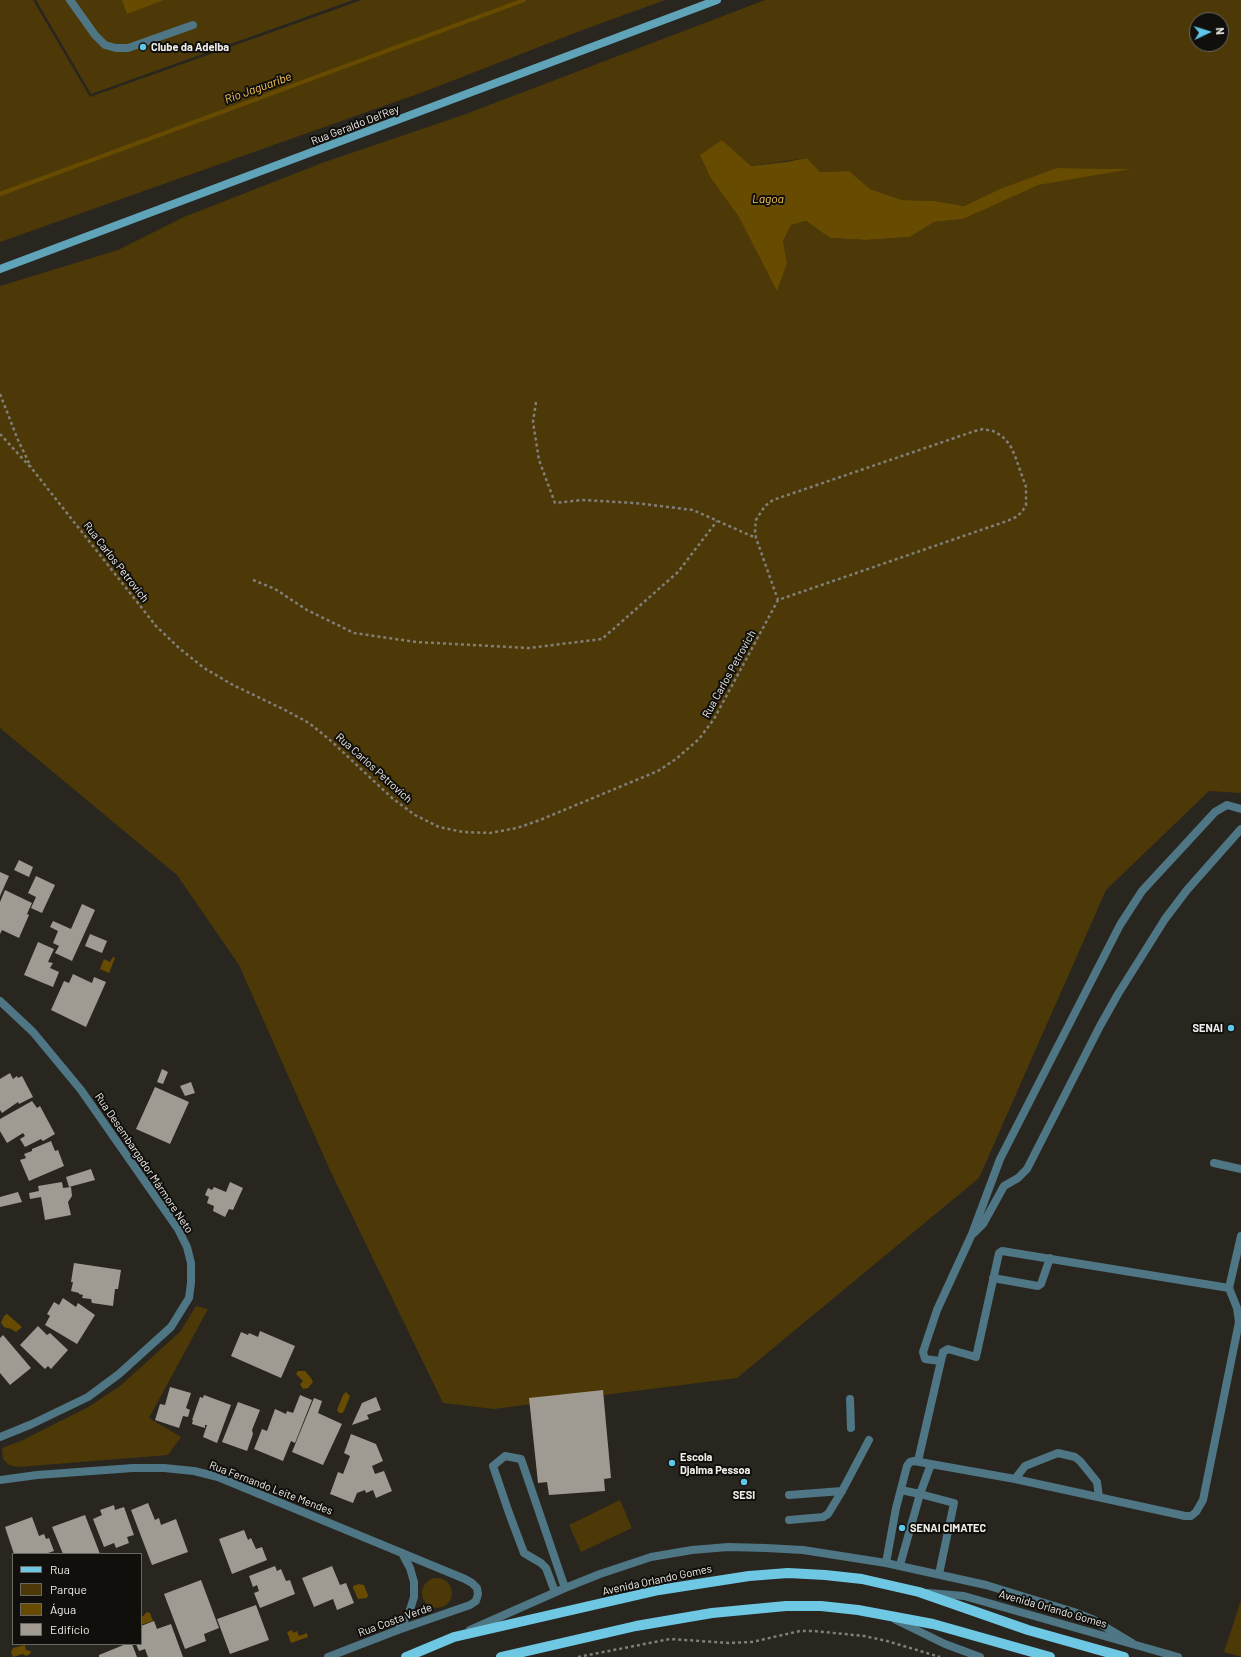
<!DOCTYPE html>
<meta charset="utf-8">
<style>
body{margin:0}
#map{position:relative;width:1241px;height:1657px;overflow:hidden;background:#292620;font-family:Barlow,sans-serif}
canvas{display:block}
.legend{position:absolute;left:12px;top:1553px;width:130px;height:92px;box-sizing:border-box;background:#110f0c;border:1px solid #6a6865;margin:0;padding:5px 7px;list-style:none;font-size:12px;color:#f0eeea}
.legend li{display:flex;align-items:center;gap:8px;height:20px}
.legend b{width:20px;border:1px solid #6a6865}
.north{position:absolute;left:1189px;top:12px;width:40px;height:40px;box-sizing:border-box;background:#110f0c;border:1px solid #6a6865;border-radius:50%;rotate:86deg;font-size:11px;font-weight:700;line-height:16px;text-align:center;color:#f0eeea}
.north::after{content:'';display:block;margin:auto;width:14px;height:18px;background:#5cc7e8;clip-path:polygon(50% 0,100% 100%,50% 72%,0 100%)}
</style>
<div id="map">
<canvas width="1241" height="1657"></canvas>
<ul class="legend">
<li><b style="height:5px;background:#6ec7e3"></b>Rua</li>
<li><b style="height:11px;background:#4d3907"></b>Parque</li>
<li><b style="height:11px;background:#674b00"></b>Água</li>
<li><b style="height:11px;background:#9f9b93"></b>Edifício</li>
</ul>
<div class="north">N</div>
</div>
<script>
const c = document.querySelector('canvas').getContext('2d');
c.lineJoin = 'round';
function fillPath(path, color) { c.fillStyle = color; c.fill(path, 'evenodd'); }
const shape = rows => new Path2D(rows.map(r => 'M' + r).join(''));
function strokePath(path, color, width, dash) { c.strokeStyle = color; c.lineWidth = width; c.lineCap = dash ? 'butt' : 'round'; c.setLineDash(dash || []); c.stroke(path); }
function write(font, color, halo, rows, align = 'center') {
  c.font = font + ' Barlow,sans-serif'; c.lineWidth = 4; c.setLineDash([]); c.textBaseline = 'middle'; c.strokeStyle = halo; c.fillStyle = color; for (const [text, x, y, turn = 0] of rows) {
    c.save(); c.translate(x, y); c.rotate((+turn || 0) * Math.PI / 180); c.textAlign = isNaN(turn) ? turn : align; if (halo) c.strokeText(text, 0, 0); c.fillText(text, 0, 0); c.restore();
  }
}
fillPath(shape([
 [0,0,33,0,90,97,362,0,665,0,580,31,426,91,0,242],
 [36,0,353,0,91,94],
 [765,0,1241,0,1241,793,1209,791,1106,890,979,1178,737,1378,494,1409,443,1403,329,1168,239,965,177,875,0,728,0,286,118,250,184,217,322,163,463,115],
 [1197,20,1221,20,1221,44,1197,44],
 [722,140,751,166,807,158,820,172,849,171,870,189,902,200,935,201,964,206,1002,188,1056,168,1128,169,1039,185,963,219,934,222,910,237,866,240,830,238,806,221,791,225,783,241,787,263,739,217,712,178],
 [196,1306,208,1309,149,1418,181,1437,168,1455,18,1467,9,1465,3,1459,2,1448,23,1440,90,1406,120,1386,180,1332],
 [620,1500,632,1528,581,1552,569,1525],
 '422 1593a15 15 0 1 1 30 0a15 15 0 1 1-30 0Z',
 [1241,1600,1241,1657,1224,1652]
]), '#4d3907');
fillPath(shape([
 [122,0,164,0,127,14],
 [722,140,751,166,786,162,807,158,820,172,849,171,870,189,902,200,935,201,964,206,1002,188,1056,168,1131,169,1039,185,963,219,934,222,910,237,866,240,830,238,806,221,791,225,783,241,787,263,777,291,739,217,711,178,700,155],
 [113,957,115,958,109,973,100,969,104,959,110,962],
 [7,1314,22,1327,16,1332,11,1329,4,1327,1,1323,4,1316],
 [298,1371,305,1371,311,1378,313,1382,308,1388,303,1389,300,1384,303,1381,296,1374],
 [346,1392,350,1396,344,1411,342,1413,339,1413,337,1410,343,1395],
 [359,1584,364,1585,368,1595,367,1598,358,1599,353,1588,353,1586],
 [147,1612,150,1613,153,1621,141,1625,141,1618],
 [292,1630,293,1633,297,1631,299,1636,307,1633,308,1637,291,1643,287,1632],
 [25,1645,26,1650,31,1651,30,1654,26,1656,23,1654,13,1657,11,1652,13,1648]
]), '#674b00');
strokePath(shape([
 [0,194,524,0]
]), '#674b00', 4);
fillPath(shape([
 [19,860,33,867,29,877,14,870],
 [0,872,9,876,0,896],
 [36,876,55,885,42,913,31,908,36,897,28,893],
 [5,890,32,903,27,914,29,915,19,938,2,930,0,934,0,902],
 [82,904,95,910,72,961,55,953,59,946,53,943,58,931,50,927,53,921,71,929],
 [90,934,107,941,102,953,85,946],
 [38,942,54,949,48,962,53,963,50,968,59,972,53,987,24,975],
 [73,974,92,983,94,977,106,982,86,1027,51,1010,64,981,69,983],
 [162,1069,168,1072,163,1084,157,1082],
 [10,1073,13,1079,17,1076,18,1078,22,1076,33,1097,19,1104,18,1102,2,1113,0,1110,0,1079],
 [191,1082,195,1093,185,1096,180,1086],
 [155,1087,189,1102,170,1144,136,1129],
 [32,1101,37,1108,40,1106,55,1134,43,1141,41,1139,25,1147,20,1139,25,1136,23,1133,7,1143,0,1131,0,1119],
 [51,1141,55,1151,58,1150,64,1166,29,1181,20,1160,26,1158,24,1154,32,1151,32,1149],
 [91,1169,95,1180,69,1187,66,1177],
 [62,1182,63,1188,71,1187,72,1196,68,1202,71,1215,45,1220,41,1197,30,1199,29,1193,39,1191,38,1186],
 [230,1182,243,1188,233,1210,229,1209,225,1217,213,1211,214,1206,207,1203,209,1197,205,1195,208,1188,212,1190,214,1187,226,1192],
 [18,1192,22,1202,0,1207,0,1197],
 [74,1263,121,1270,118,1289,115,1289,113,1306,92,1303,91,1299,82,1298,83,1295,79,1294,79,1293,71,1291,73,1282,71,1282],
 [63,1298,76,1307,78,1303,95,1315,77,1344,45,1325,50,1316,47,1314,54,1302,59,1305],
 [38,1326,47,1335,50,1333,68,1350,51,1369,48,1366,45,1369,20,1345],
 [260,1331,295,1346,281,1378,231,1356,241,1332,248,1335,249,1333,258,1337],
 [3,1335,31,1368,10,1385,0,1373,0,1338],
 [170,1387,191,1393,186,1408,190,1410,188,1417,183,1416,179,1428,155,1420,160,1404,165,1405],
 [603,1390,611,1478,604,1479,605,1491,549,1495,547,1482,538,1483,529,1398],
 [204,1395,231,1405,217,1443,203,1437,207,1425,205,1425,205,1428,192,1424,193,1420,192,1420,200,1397,203,1398],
 [300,1395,312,1400,295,1443,291,1441,283,1461,254,1449,262,1429,267,1431,275,1409,286,1414,287,1411,293,1413],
 [376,1397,381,1410,367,1415,369,1419,352,1425,362,1403],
 [314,1398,322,1401,318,1413,342,1424,323,1465,292,1452],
 [238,1402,260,1410,252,1430,253,1434,247,1451,222,1442],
 [351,1434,376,1444,383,1461,372,1466,375,1474,384,1471,392,1491,376,1498,373,1490,366,1493,365,1490,357,1493,353,1503,330,1494,338,1472,343,1474,350,1456,344,1453],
 [148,1503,155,1520,159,1518,161,1525,176,1519,188,1552,152,1565,131,1510],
 [114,1505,115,1510,124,1507,134,1535,127,1537,129,1543,116,1548,114,1543,104,1547,93,1519,102,1515,100,1510],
 [85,1515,100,1554,63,1554,52,1527],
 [32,1517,39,1536,44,1534,46,1539,49,1538,54,1551,45,1554,14,1554,5,1527],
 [244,1530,248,1540,251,1538,256,1549,262,1547,267,1560,232,1574,219,1539],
 [275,1566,277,1571,281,1569,286,1581,290,1580,295,1594,260,1608,254,1593,259,1591,257,1585,253,1587,249,1576],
 [332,1566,340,1585,346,1583,354,1603,337,1610,333,1599,314,1607,302,1578],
 [201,1580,219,1628,204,1634,206,1641,185,1649,164,1594],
 [256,1605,269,1640,230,1654,217,1619],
 [154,1621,157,1629,171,1624,183,1657,148,1657,145,1649,139,1651,136,1644,141,1644,141,1626],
 [126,1644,132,1644,137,1657,99,1657,99,1655]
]), '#9f9b93');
strokePath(shape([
 [0,394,18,440,31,467],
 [536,402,533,422,539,460,555,503,582,500,635,503,693,510,756,538],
 [0,434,33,470,156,626,179,648,204,668,233,685,285,710,309,723,330,740,392,798,415,815,439,827,463,832,490,833,517,828,540,820,658,771,676,759,699,739,714,719,778,600,1007,521,1016,517,1022,512,1026,505,1026,487,1015,456,1010,445,1002,436,993,431,983,429,975,431,773,500,765,506,761,512,756,520,755,530,756,538,778,600],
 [253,580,275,589,307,610,354,633,416,642,529,648,602,639,678,572,717,521],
 [578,1657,670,1639,729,1643,752,1642,800,1631,814,1631,864,1636,887,1641,940,1657]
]), '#817f7a', 2.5, [3, 3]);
strokePath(shape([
 [70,0,95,35,105,45,116,48,128,48,193,25],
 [1214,1163,1241,1169],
 [974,1233,983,1224,1004,1186,1018,1178,1027,1169,1100,1026,1118,994,1165,919,1187,890,1241,829],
 [993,1278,1038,1286,1041,1284,1050,1258],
 [1229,1288,1241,1236],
 [940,1361,925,1359,923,1352,937,1310,972,1234,1000,1159,1120,925,1142,891,1215,812,1227,805,1241,809],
 [850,1399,851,1428],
 [931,1464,920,1494,954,1503,939,1574],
 [1015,1479,1025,1466,1058,1453,1075,1457,1080,1461,1097,1482,1099,1497],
 [789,1495,842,1491],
 [789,1520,823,1517,828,1514,842,1491,869,1440],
 [886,1563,896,1508,907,1466,910,1462,914,1461,1015,1479,1185,1516,1191,1516,1196,1512,1203,1500,1239,1322,1237,1308,1229,1288,1002,1251,999,1253,976,1357,948,1349,943,1352,918,1461],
 [900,1565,920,1494,901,1490],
 [555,1592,546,1568,541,1563,524,1553,509,1513,493,1466,505,1456,521,1459,565,1588],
 [470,1630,565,1588,600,1574,651,1557,692,1550,728,1547,766,1548,803,1550,886,1563,986,1585,1074,1612,1092,1619,1132,1643]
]), '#4e7684', 8);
strokePath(shape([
 [0,1001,33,1032,81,1090,178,1229,187,1247,191,1263,191,1283,189,1298,171,1327,119,1374,88,1397,32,1424,0,1437],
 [0,1480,37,1475,133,1468,164,1468,194,1471,218,1477,402,1553,465,1579,472,1583,477,1588,478,1594,476,1601,470,1605,398,1630,328,1657],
 [398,1630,409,1613,414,1597,414,1582,410,1568,402,1553]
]), '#4e7684', 8);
strokePath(shape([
 [928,1593,964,1596,1178,1657],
 [896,1620,945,1644,980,1657]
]), '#4e7684', 8);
strokePath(shape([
 [0,269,717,0]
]), '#60a4ba', 8);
strokePath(shape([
 [406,1657,454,1637,659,1590,749,1576,788,1573,825,1575,862,1579,919,1592,1028,1630,1124,1657],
 [501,1657,636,1626,712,1613,786,1606,821,1606,858,1610,933,1624,1050,1657]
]), '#6ec7e3', 10);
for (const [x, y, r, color] of [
 [143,47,4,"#5cc7e8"],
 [1231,1028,4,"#5cc7e8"],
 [672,1463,4,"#5cc7e8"],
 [744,1482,4,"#5cc7e8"],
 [902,1528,4,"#5cc7e8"]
]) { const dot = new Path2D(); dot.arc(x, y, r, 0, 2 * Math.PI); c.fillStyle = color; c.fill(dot); strokePath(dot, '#110f0c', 1.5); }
write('bold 11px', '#f0eeea', '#110f0c', [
 ["Clube da Adelba",151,47],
 ["SENAI",1223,1028,"right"],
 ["Escola",680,1457],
 ["Djalma Pessoa",680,1470],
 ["SESI",744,1495,"center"],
 ["SENAI CIMATEC",910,1528]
], 'left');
write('11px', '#f0eeea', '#110f0c', [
 ["Rua Geraldo Del'Rey",355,125,-21],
 ["Rua Carlos Petrovich",116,562,52],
 ["Rua Carlos Petrovich",729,674,-61],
 ["Rua Carlos Petrovich",374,768,42],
 ["Rua Desembargador Mármore Neto",144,1163,56],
 ["Rua Fernando Leite Mendes",271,1488,21],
 ["Avenida Orlando Gomes",657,1580,-12],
 ["Avenida Orlando Gomes",1053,1609,16],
 ["Rua Costa Verde",395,1620,-20]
]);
write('italic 12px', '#f9c654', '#110f0c', [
 ["Rio Jaguaribe",258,88,-20],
 ["Lagoa",768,199]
]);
</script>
